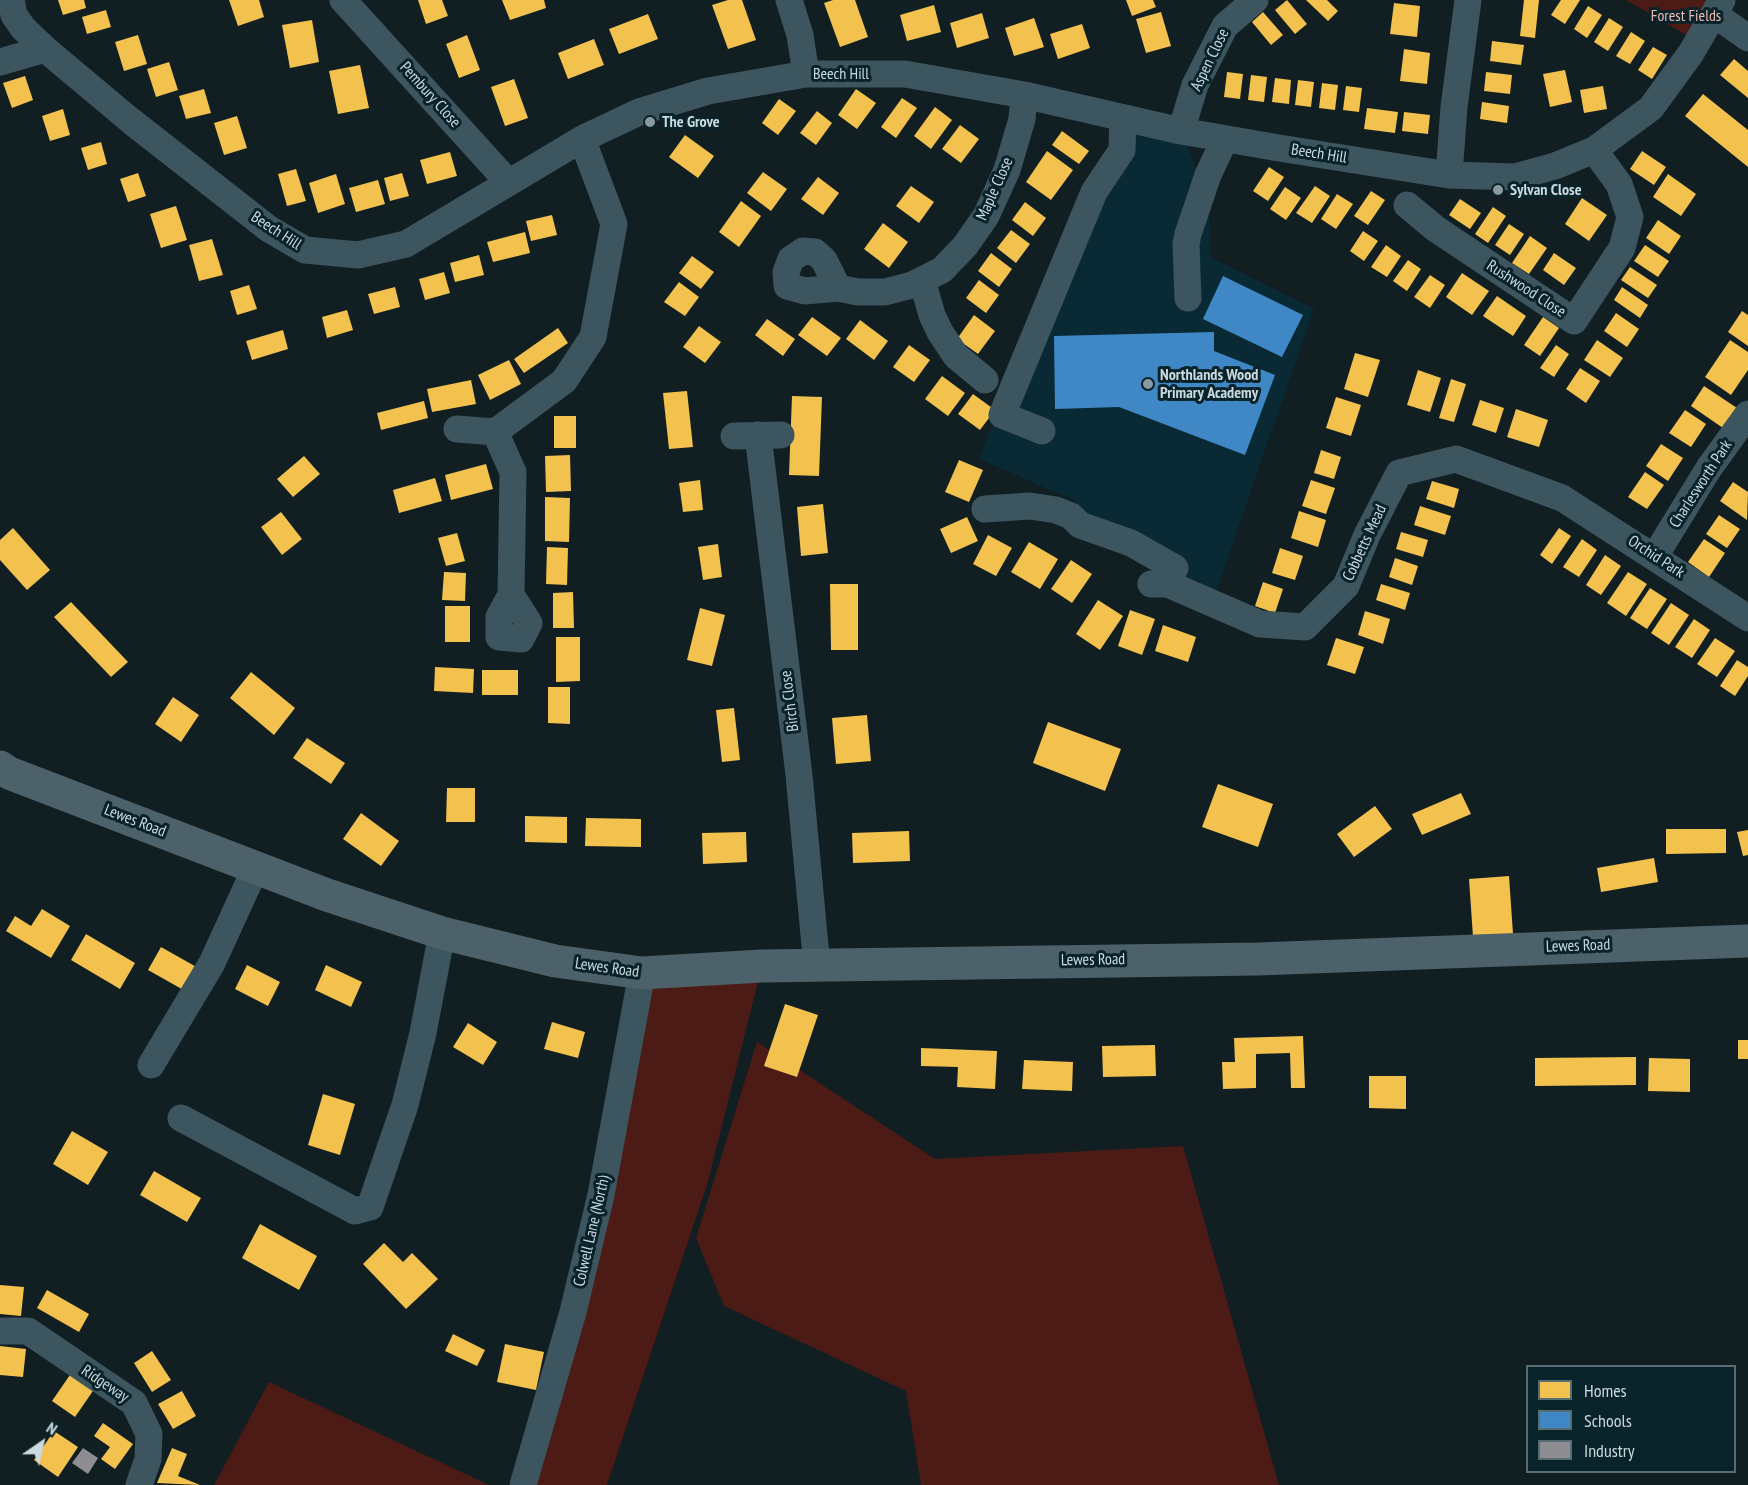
<!DOCTYPE html>
<style>
body{margin:0}
#map{position:relative;width:1748px;height:1485px;overflow:hidden;background:#111f23;font-family:"PT Sans Narrow",sans-serif}
canvas{display:block}
.legend{position:absolute;left:1526px;top:1365px;width:210px;height:108px;box-sizing:border-box;background:#09232b;border:2px solid #576c73;margin:0;padding:8px 10px;list-style:none;font-size:18px;color:#cbdadf}
.legend li{display:flex;align-items:center;gap:12px;height:30px}
.legend b{width:30px;border:2px solid #576c73}
.north{position:absolute;left:12px;top:1413px;width:60px;height:60px;-webkit-text-stroke:4px #09232b;paint-order:stroke;rotate:34deg;font-size:16px;font-weight:700;line-height:24px;text-align:center;color:#cbdadf}
.north::after{content:'';display:block;margin:auto;width:21px;height:27px;background:#cbdadf;clip-path:polygon(50% 0,100% 100%,50% 72%,0 100%)}
</style>
<div id="map">
<canvas width="1748" height="1485"></canvas>
<ul class="legend">
<li><b style="height:16px;background:#f2c14e"></b>Homes</li>
<li><b style="height:16px;background:#3f88c5"></b>Schools</li>
<li><b style="height:16px;background:#8d8d92"></b>Industry</li>
</ul>
<div class="north">N</div>
</div>
<script>
const c = document.querySelector('canvas').getContext('2d');
c.lineJoin = 'round';
function fillPath(path, color) { c.fillStyle = color; c.fill(path, 'evenodd'); }
const shape = rows => new Path2D(rows.map(r => 'M' + r).join(''));
function strokePath(path, color, width, dash) { c.strokeStyle = color; c.lineWidth = width; c.lineCap = dash ? 'butt' : 'round'; c.setLineDash(dash || []); c.stroke(path); }
function write(font, color, halo, rows, align = 'center') {
  c.font = font + ' "PT Sans Narrow",sans-serif'; c.lineWidth = 6; c.setLineDash([]); c.textBaseline = 'middle'; c.strokeStyle = halo; c.fillStyle = color; for (const [text, x, y, turn = 0] of rows) {
    c.save(); c.translate(x, y); c.rotate((+turn || 0) * Math.PI / 180); c.textAlign = isNaN(turn) ? turn : align; if (halo) c.strokeText(text, 0, 0); c.fillText(text, 0, 0); c.restore();
  }
}
fillPath(shape([
 [1123,118,1181,131,1209,203,1210,257,1314,309,1212,603,1080,525,1076,501,979,459,1077,212]
]), '#092a34');
fillPath(shape([
 [1626,0,1714,0,1693,39],
 [762,966,707,1185,607,1485,530,1485,642,973],
 [757,1042,935,1159,1183,1146,1279,1485,921,1485,906,1391,724,1306,696,1238],
 [269,1382,489,1485,214,1485]
]), '#4c1b15');
fillPath(shape([
 [58,0,84,0,86,8,63,15],
 [229,0,259,0,264,17,238,26],
 [418,0,442,0,448,16,426,24],
 [502,0,544,0,546,8,510,20],
 [728,0,742,0,756,40,728,49,712,5],
 [833,0,855,0,868,37,840,47,824,3],
 [1126,0,1153,0,1156,7,1132,16],
 [1287,0,1307,24,1295,34,1275,10],
 [1306,0,1327,0,1338,11,1328,21],
 [1524,0,1539,0,1535,38,1520,36],
 [1561,0,1580,0,1565,24,1551,15],
 [1394,3,1420,6,1417,37,1390,34],
 [934,5,941,32,907,41,900,15],
 [1588,6,1602,15,1587,38,1574,29],
 [106,10,111,27,87,34,82,17],
 [1161,12,1171,46,1146,53,1136,19],
 [1263,12,1283,35,1271,45,1252,22],
 [982,13,989,38,957,48,950,23],
 [648,14,658,39,619,54,609,29],
 [1034,18,1044,47,1014,56,1005,28],
 [1609,18,1623,27,1608,51,1594,42],
 [312,20,319,62,290,68,282,25],
 [1082,24,1090,48,1058,59,1050,34],
 [1631,32,1645,41,1630,64,1616,56],
 [138,35,147,64,124,71,115,42],
 [467,35,480,70,459,78,446,44],
 [594,39,604,65,568,79,558,53],
 [1492,41,1524,45,1521,65,1490,61],
 [1653,47,1667,55,1652,79,1638,70],
 [1404,49,1430,53,1427,84,1400,81],
 [1734,59,1748,71,1748,98,1720,75],
 [169,62,178,90,156,97,147,69],
 [360,65,369,108,338,114,329,71],
 [1565,70,1572,102,1550,107,1543,74],
 [1227,72,1243,74,1240,99,1224,97],
 [1486,72,1512,75,1510,94,1484,91],
 [1251,75,1267,77,1264,102,1248,100],
 [25,76,33,100,12,108,3,83],
 [1275,78,1291,80,1289,104,1272,102],
 [514,79,528,118,505,126,491,87],
 [1298,80,1314,82,1311,107,1295,105],
 [1322,83,1338,85,1335,110,1319,108],
 [1346,86,1362,88,1359,112,1343,110],
 [1603,86,1607,109,1584,113,1580,90],
 [204,89,211,113,186,119,179,96],
 [856,89,876,103,857,129,838,115],
 [1703,94,1748,130,1748,167,1685,116],
 [902,98,917,108,896,138,881,127],
 [779,99,796,111,778,135,762,123],
 [1482,102,1509,106,1507,123,1480,119],
 [935,107,952,120,931,149,914,136],
 [1367,108,1398,112,1395,133,1364,129],
 [63,109,70,135,50,141,42,116],
 [817,111,832,123,816,145,800,133],
 [1404,112,1430,115,1428,134,1402,131],
 [237,116,247,148,224,155,214,123],
 [960,125,979,139,961,163,942,149],
 [1062,131,1089,151,1079,164,1052,145],
 [685,135,714,156,698,178,669,157],
 [101,142,107,164,88,170,81,148],
 [1047,151,1073,170,1051,200,1026,182],
 [1642,151,1666,167,1654,185,1630,169],
 [450,152,457,176,427,184,420,160],
 [1269,167,1284,177,1268,201,1253,191],
 [296,169,306,201,287,206,278,174],
 [763,172,787,189,771,211,747,193],
 [138,173,146,196,128,202,120,179],
 [402,173,409,196,390,201,384,178],
 [336,174,345,204,318,213,309,183],
 [1668,174,1696,194,1681,216,1653,197],
 [818,177,839,193,823,215,801,199],
 [378,180,385,204,356,212,349,188],
 [911,186,934,202,919,223,896,206],
 [1315,186,1330,196,1312,223,1296,213],
 [1285,187,1301,198,1286,220,1270,209],
 [1371,191,1385,200,1368,225,1354,216],
 [1337,194,1353,204,1336,229,1321,219],
 [1582,198,1607,215,1589,241,1565,224],
 [1460,199,1481,213,1470,229,1449,215],
 [741,201,761,216,739,247,719,232],
 [1025,202,1046,218,1033,236,1012,220],
 [176,206,187,240,161,248,150,214],
 [1493,207,1506,216,1488,243,1475,234],
 [552,215,557,235,531,241,526,221],
 [1658,220,1681,236,1669,254,1646,238],
 [883,223,908,242,889,268,864,249],
 [1509,224,1524,234,1510,255,1495,245],
 [1011,230,1030,244,1016,263,997,248],
 [1363,231,1378,241,1364,261,1350,251],
 [525,232,530,253,493,262,487,242],
 [1530,236,1547,248,1529,274,1512,263],
 [212,239,223,275,199,281,189,245],
 [1386,245,1401,256,1387,277,1371,267],
 [1645,245,1669,261,1658,277,1634,261],
 [991,253,1012,269,999,287,978,271],
 [1554,253,1576,268,1564,285,1543,270],
 [479,255,484,275,455,282,450,263],
 [692,256,714,272,701,289,679,273],
 [1408,260,1421,269,1407,291,1393,281],
 [1630,267,1657,285,1648,298,1621,280],
 [444,272,450,293,425,300,419,279],
 [1462,273,1489,291,1472,315,1446,297],
 [1430,275,1445,285,1430,308,1414,297],
 [979,280,999,295,986,313,966,298],
 [679,282,699,297,685,316,664,302],
 [249,285,257,309,237,315,230,291],
 [395,287,400,307,374,314,368,294],
 [1622,287,1648,305,1640,318,1614,300],
 [1497,296,1526,316,1513,336,1483,316],
 [347,310,353,330,327,338,322,317],
 [1742,311,1748,315,1748,346,1728,332],
 [1616,313,1639,329,1627,347,1604,331],
 [974,315,995,331,978,354,957,339],
 [812,317,841,338,827,356,798,335],
 [1543,317,1559,328,1540,356,1524,345],
 [767,319,795,339,783,356,755,335],
 [860,320,888,341,874,360,846,339],
 [699,326,721,342,705,363,683,347],
 [558,328,568,343,524,373,514,359],
 [283,330,288,349,252,360,246,341],
 [1597,340,1623,358,1610,377,1584,360],
 [1730,340,1748,352,1748,370,1731,395,1705,377],
 [909,345,930,360,914,382,893,367],
 [1556,345,1569,354,1554,377,1540,368],
 [1355,353,1380,360,1368,397,1344,389],
 [509,360,521,384,490,400,478,375],
 [1580,368,1600,381,1586,403,1566,389],
 [1418,370,1441,378,1430,412,1407,405],
 [942,376,965,393,948,416,925,399],
 [1451,379,1466,384,1454,422,1439,418],
 [471,380,476,404,432,412,427,389],
 [1704,386,1737,408,1723,428,1691,406],
 [687,391,693,447,669,449,663,393],
 [973,394,995,410,980,430,958,414],
 [792,396,822,397,819,476,789,475],
 [1336,397,1361,405,1351,436,1326,428],
 [1480,400,1504,408,1496,433,1472,425],
 [424,401,428,418,381,430,377,413],
 [1516,409,1548,420,1539,447,1507,437],
 [1685,410,1706,424,1691,447,1669,433],
 [554,416,576,416,576,448,554,448],
 [1661,444,1683,458,1668,481,1646,466],
 [1321,450,1341,457,1334,479,1314,473],
 [570,455,571,491,546,492,545,456],
 [304,456,320,474,293,497,277,479],
 [959,460,983,470,969,502,945,492],
 [486,464,493,489,451,500,445,475],
 [1645,472,1664,485,1647,509,1628,497],
 [435,478,442,501,399,513,393,490],
 [700,480,703,510,683,512,679,483],
 [1311,480,1335,488,1326,514,1302,506],
 [1432,481,1459,489,1454,508,1426,499],
 [1733,482,1748,492,1747,520,1720,501],
 [545,497,570,498,569,542,545,541],
 [823,504,828,553,801,556,797,507],
 [1420,506,1451,516,1445,535,1414,525],
 [1299,511,1326,520,1318,547,1291,538],
 [281,512,302,539,282,555,261,527],
 [1719,515,1740,529,1727,548,1706,534],
 [967,517,978,541,951,553,940,529],
 [13,528,50,570,27,590,0,560,0,540],
 [1559,528,1571,536,1552,564,1540,555],
 [1401,532,1428,540,1423,557,1396,549],
 [457,533,465,561,446,566,438,538],
 [988,535,1012,548,996,576,973,564],
 [1582,539,1597,550,1579,577,1563,567],
 [1704,539,1725,553,1709,577,1688,562],
 [1029,542,1058,559,1040,589,1011,572],
 [718,544,722,577,703,580,698,547],
 [547,547,568,548,567,585,546,584],
 [1280,548,1303,556,1295,580,1272,573],
 [1605,555,1621,566,1601,595,1586,585],
 [1395,558,1418,566,1412,585,1389,577],
 [1071,560,1092,574,1072,603,1051,589],
 [444,572,466,573,465,601,442,600],
 [1628,572,1647,584,1626,616,1607,603],
 [1263,582,1283,589,1275,613,1255,606],
 [830,584,858,584,858,650,831,650],
 [1381,584,1410,593,1405,610,1376,600],
 [1650,588,1667,599,1647,629,1630,618],
 [573,592,574,628,553,628,553,593],
 [1098,600,1123,616,1100,650,1076,634],
 [71,602,128,662,111,677,54,617],
 [1671,603,1689,615,1669,645,1651,633],
 [445,606,470,606,470,642,445,642],
 [700,608,725,615,712,666,687,660],
 [1130,610,1155,619,1142,655,1118,646],
 [1365,611,1390,619,1383,644,1358,635],
 [1694,619,1710,630,1692,658,1675,647],
 [1163,625,1196,637,1188,662,1155,651],
 [556,637,580,637,580,681,556,682],
 [1336,638,1364,647,1355,674,1327,665],
 [1715,638,1735,651,1717,677,1697,664],
 [1737,660,1748,667,1748,676,1735,696,1720,686],
 [435,667,474,669,473,693,434,691],
 [482,670,518,670,518,695,482,695],
 [251,672,295,708,274,735,230,698],
 [548,687,570,687,570,724,548,723],
 [173,697,199,715,181,742,155,724],
 [734,708,740,760,722,762,716,710],
 [867,715,871,761,836,764,832,718],
 [1048,722,1121,749,1105,791,1033,763],
 [307,738,345,763,331,784,293,758],
 [1218,784,1273,804,1258,847,1202,827],
 [447,788,475,788,475,822,446,822],
 [1461,793,1471,814,1422,835,1412,814],
 [1375,806,1392,829,1354,857,1337,834],
 [361,813,399,841,381,866,343,839],
 [525,816,567,817,567,843,525,842],
 [586,818,641,819,641,847,585,846],
 [1666,829,1726,829,1726,853,1666,854],
 [1748,830,1748,855,1743,856,1737,832],
 [909,831,910,861,853,863,852,833],
 [746,832,747,862,703,864,702,833],
 [1654,858,1658,882,1601,892,1597,868],
 [1509,876,1513,934,1473,937,1469,879],
 [42,909,70,926,51,958,6,931,15,916,31,926],
 [86,934,135,963,120,989,71,960],
 [161,947,200,969,187,992,148,970],
 [247,965,280,982,268,1006,235,989],
 [326,965,362,982,351,1007,315,990],
 [785,1004,818,1015,797,1077,764,1066],
 [552,1022,585,1032,578,1058,544,1049],
 [468,1023,497,1042,483,1065,453,1047],
 [1303,1036,1305,1088,1291,1088,1290,1053,1256,1054,1256,1088,1223,1089,1222,1062,1235,1062,1234,1038],
 [1738,1040,1748,1040,1748,1059,1738,1059],
 [1155,1045,1156,1076,1103,1077,1102,1046],
 [921,1048,997,1051,995,1089,957,1087,958,1067,921,1066],
 [1636,1057,1636,1085,1535,1086,1535,1058],
 [1649,1058,1690,1059,1690,1092,1648,1091],
 [1024,1060,1073,1062,1072,1091,1022,1089],
 [1369,1076,1406,1076,1406,1109,1369,1108],
 [323,1094,355,1104,340,1155,308,1145],
 [72,1131,108,1152,88,1185,53,1164],
 [154,1171,201,1198,187,1222,140,1195],
 [260,1224,317,1256,299,1290,242,1258],
 [384,1243,403,1262,412,1253,438,1279,406,1309,363,1264],
 [0,1285,24,1287,21,1316,0,1314],
 [47,1290,89,1314,79,1332,37,1308],
 [453,1334,485,1350,477,1366,445,1351],
 [505,1344,544,1352,536,1390,497,1382],
 [0,1346,26,1349,23,1377,0,1375],
 [152,1351,171,1380,152,1392,134,1363],
 [72,1372,95,1388,75,1417,52,1401],
 [182,1391,196,1416,173,1429,158,1404],
 [103,1423,133,1444,115,1469,101,1459,110,1447,94,1436],
 [54,1431,78,1447,58,1477,34,1460],
 [172,1448,187,1454,178,1476,200,1485,157,1483]
]), '#f2c14e');
fillPath(shape([
 [1223,276,1303,315,1282,357,1203,319],
 [1214,332,1214,351,1275,375,1245,455,1119,407,1055,409,1054,336]
]), '#3f88c5');
fillPath(shape([
 [83,1448,98,1458,88,1474,72,1463]
]), '#8d8d92');
strokePath(shape([
 [11,0,14,15,23,28,45,49,131,121,269,229,305,250,358,255,406,244,582,139,639,112,708,91,806,74,905,74,1024,95,1181,131,1279,148,1449,175,1515,177,1555,166,1594,150,1651,108,1691,53,1722,0],
 [343,0,508,182],
 [789,0,800,35,806,74],
 [1714,14,1748,38],
 [0,62,45,49],
 [1181,131,1195,85,1225,26,1255,0],
 [1449,175,1454,107,1468,0],
 [1407,205,1436,229,1574,321,1622,248,1630,217,1619,184,1594,150],
 [922,280,932,315,940,332,956,356,985,380],
 [838,288,824,260,815,252,803,251,791,259,786,272,787,286,805,291,838,288,858,292,885,292,912,285,942,270,965,246,986,216,1007,170,1022,119,1024,95],
 [1188,298,1186,244,1188,234,1208,175,1225,139],
 [457,429,495,432],
 [1042,431,1002,415,1094,192,1122,150,1123,118],
 [758,435,799,775,817,967],
 [734,436,781,435],
 [985,509,1030,506,1056,510,1071,516,1080,525,1131,543,1175,568,1168,584],
 [1655,556,1709,468,1748,414],
 [1151,584,1168,584,1260,624,1305,627,1346,586,1367,535,1399,473,1456,459,1562,498,1748,618],
 [511,595,499,617,499,637,521,639,529,623,511,595,513,472,495,432,564,381,593,337,614,224,582,139],
 [151,1065,212,963,256,867],
 [181,1118,355,1211,370,1207,405,1105,423,1033,442,933],
 [0,1331,28,1331,134,1403,149,1434,148,1459,139,1485],
 [523,1485,573,1312,601,1195,642,973]
]), '#3c555e', 27);
strokePath(shape([
 [0,767,9,773,327,895,442,933,555,961,642,973,762,966,1258,959,1748,941]
]), '#4c6169', 33);
for (const [x, y, r, color] of [
 [650,122,6,"#8a999d"],
 [1498,190,6,"#8a999d"],
 [1148,384,6,"#8a999d"]
]) { const dot = new Path2D(); dot.arc(x, y, r, 0, 2 * Math.PI); c.fillStyle = color; c.fill(dot); strokePath(dot, '#09232b', 2); }
write('16px', '#eeb9b0', '#09232b', [
 ["Forest Fields",1686,16]
]);
write('16px', '#cbdadf', '#09232b', [
 ["Aspen Close",1210,60,-64],
 ["Beech Hill",841,74],
 ["Pembury Close",430,95,48],
 ["Beech Hill",1319,154,9],
 ["Maple Close",995,189,-66],
 ["Beech Hill",276,231,33],
 ["Rushwood Close",1526,289,33],
 ["Charlesworth Park",1701,484,-57],
 ["Cobbetts Mead",1365,543,-65],
 ["Orchid Park",1656,557,33],
 ["Birch Close",790,701,-97],
 ["Lewes Road",135,821,21],
 ["Lewes Road",1578,946,-2],
 ["Lewes Road",1093,960,-1],
 ["Lewes Road",607,968,8],
 ["Colwell Lane (North)",592,1231,-77],
 ["Ridgeway",105,1384,34]
]);
write('bold 16px', '#cbdadf', '#09232b', [
 ["The Grove",662,122],
 ["Sylvan Close",1510,190],
 ["Northlands Wood",1160,375],
 ["Primary Academy",1160,393]
], 'left');
</script>
